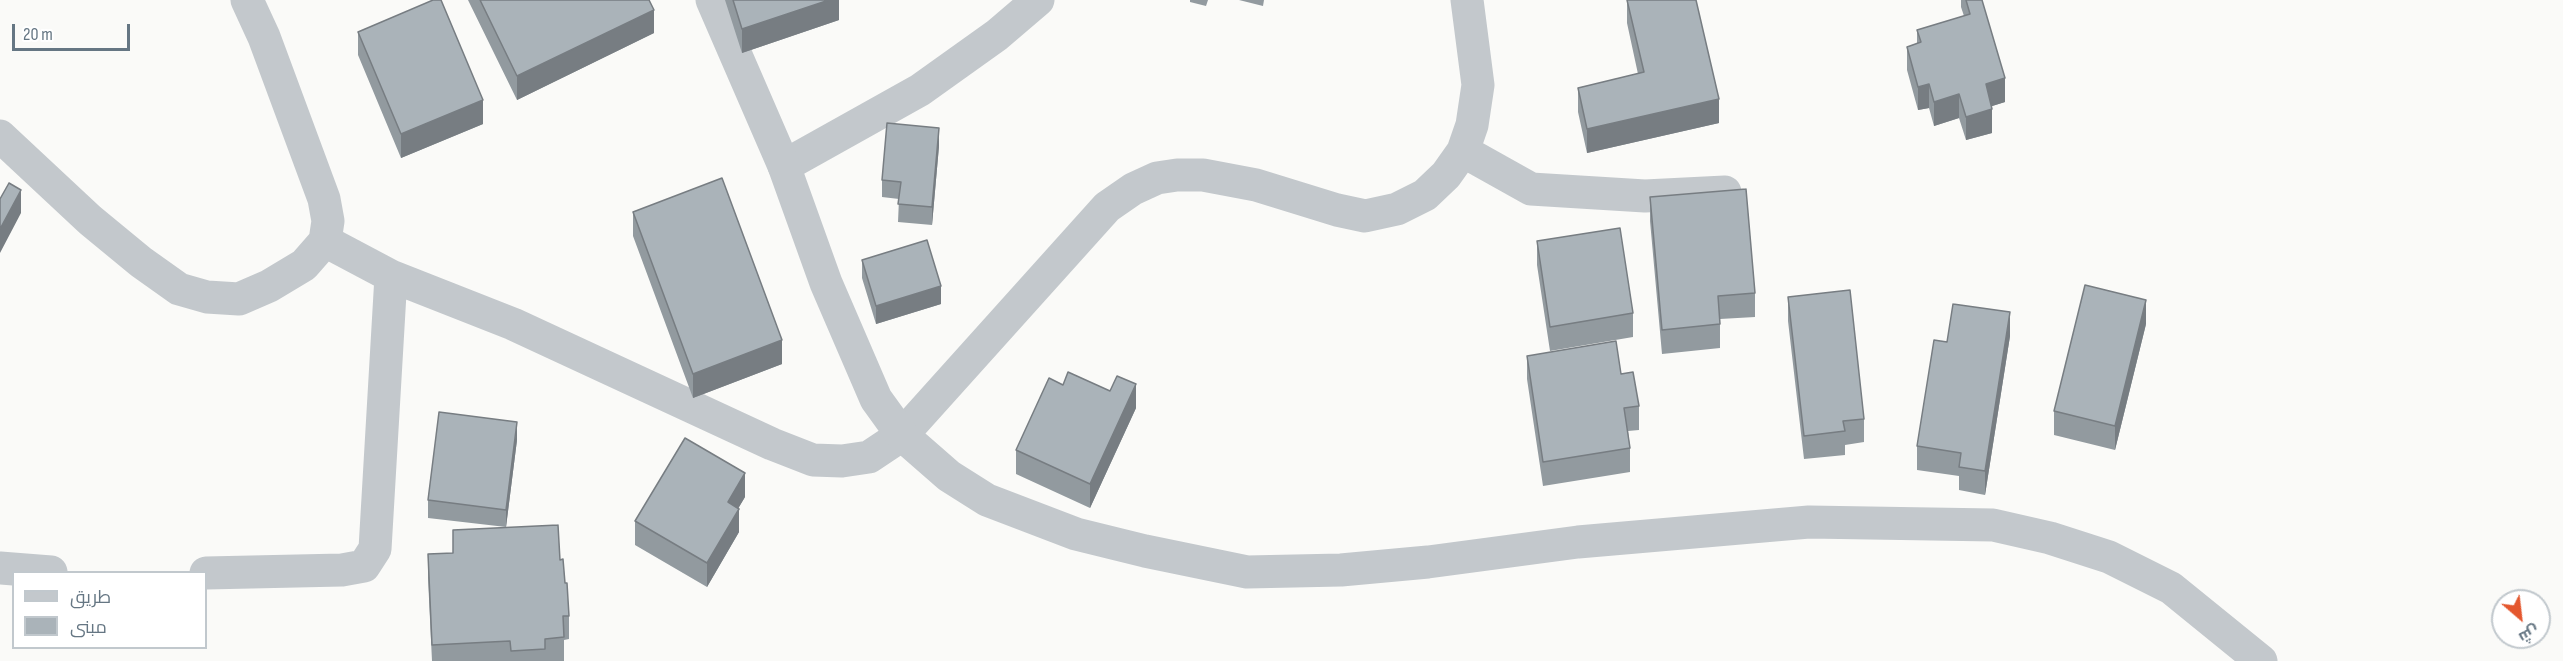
<!DOCTYPE html>
<meta charset="utf-8">
<style>
body{margin:0}
#map{position:relative;width:2563px;height:661px;overflow:hidden;background:#fafaf8;font-family:"Sofia Sans Condensed",Cairo,sans-serif}
canvas{display:block}
.legend{position:absolute;left:12px;top:571px;width:195px;height:78px;box-sizing:border-box;background:#fff;border:2px solid #c1c8cd;margin:0;padding:8px 10px;list-style:none;font-size:18px;color:#657683}
.legend li{display:flex;align-items:center;gap:12px;height:30px}
.legend b{width:30px;border:2px solid #c1c8cd}
.north{position:absolute;left:2491px;top:589px;width:60px;height:60px;box-sizing:border-box;background:#fff;border:2px solid #c1c8cd;border-radius:50%;rotate:152deg;font-size:16px;font-weight:700;line-height:24px;text-align:center;color:#657683}
.north::after{content:'';display:block;margin:auto;width:21px;height:27px;background:#e4572e;clip-path:polygon(50% 0,100% 100%,50% 72%,0 100%)}
.scale{position:absolute;left:12px;top:24px;width:118px;height:27px;box-sizing:border-box;border:3px solid #657683;border-top:0;padding-left:8px;font-size:18px;line-height:21px;white-space:nowrap;color:#657683;-webkit-text-stroke:4px #fff;paint-order:stroke}
</style>
<div id="map">
<canvas width="2563" height="661"></canvas>
<ul class="legend">
<li><b style="height:8px;background:#c3c8cc"></b>طريق</li>
<li><b style="height:16px;background:#aab3b9"></b>مبنى</li>
</ul>
<div class="north">ش</div>
<div class="scale">20 m</div>
</div>
<script>
const c = document.querySelector('canvas').getContext('2d');
c.lineJoin = 'round';
const shape = rows => new Path2D(rows.map(r => 'M' + r).join(''));
function strokePath(path, color, width, dash) { c.strokeStyle = color; c.lineWidth = width; c.lineCap = dash ? 'butt' : 'round'; c.setLineDash(dash || []); c.stroke(path); }
function fillPath(path, color) { c.fillStyle = color; c.fill(path, 'evenodd'); }
strokePath(shape([
 [247,0,264,37,324,199,328,221,325,241,391,276,513,324,772,444,813,460,842,461,869,457,902,435,1107,207,1133,189,1157,178,1177,175,1203,175,1256,185,1337,210,1365,216,1397,209,1425,195,1446,175,1463,151,1472,125,1478,85,1467,0],
 [0,136,90,220,141,262,179,289,207,297,239,299,269,286,304,265,325,241],
 [1463,151,1531,189,1645,196,1725,192],
 [784,166,920,90,997,35,1038,0],
 [0,568,51,572],
 [206,573,342,570,364,566,375,549,391,276]
]), '#c3c8cc', 33);
strokePath(shape([
 [712,0,784,166,826,283,876,399,902,435,949,476,987,500,1076,534,1145,551,1247,572,1341,570,1428,562,1578,542,1809,522,1993,525,2050,538,2109,557,2171,588,2261,661]
]), '#c3c8cc', 33);
fillPath(shape([
 [468,0,649,0,654,33,517,100],
 [725,0,839,0,839,20,742,53],
 [1190,0,1208,0,1206,6,1190,2],
 [1239,0,1264,0,1263,6],
 [1627,0,1719,123,1587,153,1578,112,1578,88,1638,74,1627,23],
 [1961,0,1982,0,2005,102,1992,106,1992,133,1966,140,1959,118,1934,126,1929,108,1918,110,1907,70,1907,47,1917,44,1917,30,1964,16,1961,7],
 [358,32,483,124,401,158,358,55],
 [939,146,932,225,898,222,899,199,882,197,882,180],
 [1650,197,1755,293,1755,317,1720,319,1720,348,1662,354,1650,221],
 [633,212,782,364,693,398,633,236],
 [1537,241,1633,313,1633,337,1550,351,1537,265],
 [862,260,941,304,876,324,862,278],
 [1788,297,1864,419,1864,442,1845,445,1845,455,1804,459,1788,321],
 [2146,324,2115,450,2054,435,2054,411],
 [2010,336,1985,495,1959,490,1959,476,1917,470,1917,446,1947,342],
 [1527,356,1621,374,1639,406,1639,430,1628,431,1630,448,1630,472,1543,486,1527,379],
 [1063,385,1136,408,1090,508,1016,474,1016,450],
 [517,440,506,527,428,518,428,500],
 [745,497,738,508,739,532,707,587,635,545,635,521],
 [453,530,560,560,565,583,569,616,569,639,564,640,564,661,432,661,428,578,428,554,453,553]
]), '#929a9f');
fillPath(shape([
 [829,0,839,0,839,20,742,53,742,29],
 [654,10,654,33,517,100,517,76],
 [2005,78,2005,102,1986,108,1986,84],
 [1929,84,1929,108,1918,110,1918,87],
 [1959,94,1959,118,1934,126,1934,102],
 [1719,99,1719,123,1587,153,1587,129],
 [483,100,483,124,401,158,401,134],
 [1992,109,1992,133,1966,140,1966,117],
 [939,128,939,146,932,225,932,207],
 [21,190,21,213,0,253,0,229],
 [941,286,941,304,876,324,876,306],
 [2146,300,2146,324,2115,450,2115,426],
 [2010,312,2010,336,1985,495,1985,471],
 [782,340,782,364,693,398,693,374],
 [1136,384,1136,408,1090,508,1090,484],
 [517,422,517,440,506,527,506,510],
 [745,473,745,497,728,526,728,502],
 [739,509,739,532,707,587,707,563]
]), '#777d82');
const building = shape([
 [433,0,441,0,483,100,401,134,358,32,433,0],
 [480,0,649,0,654,10,517,76,480,0],
 [733,0,829,0,742,29,733,0],
 [1627,0,1696,0,1719,99,1587,129,1578,88,1644,72,1627,0],
 [1966,0,1982,0,2005,78,1986,84,1992,109,1966,117,1959,94,1934,102,1929,84,1918,87,1907,47,1921,42,1917,30,1970,14,1966,0],
 [887,123,939,128,932,207,898,204,901,182,882,180,887,123],
 [722,178,782,340,693,374,633,212,722,178],
 [9,183,21,190,0,229,0,199,9,183],
 [1746,189,1755,293,1718,296,1720,324,1662,330,1650,197,1746,189],
 [1620,228,1633,313,1550,327,1537,241,1620,228],
 [927,240,941,286,876,306,862,260,927,240],
 [2085,285,2146,300,2115,426,2054,411,2085,285],
 [1850,290,1864,419,1843,421,1845,431,1804,436,1788,297,1850,290],
 [1953,304,2010,312,1985,471,1959,467,1961,453,1917,446,1934,340,1947,342,1953,304],
 [1616,341,1621,374,1633,372,1639,406,1624,408,1630,448,1543,462,1527,356,1616,341],
 [1068,372,1110,391,1117,376,1136,384,1090,484,1016,450,1049,378,1063,385,1068,372],
 [439,412,517,422,506,510,428,500,439,412],
 [685,438,745,473,728,502,739,509,707,563,635,521,685,438],
 [558,525,560,560,563,559,565,583,567,583,569,616,563,616,564,637,545,639,545,649,511,651,510,641,432,645,428,554,453,553,453,530,558,525]
]);
fillPath(building, '#aab3b9');
strokePath(building, '#777d82', 1.5);
</script>
